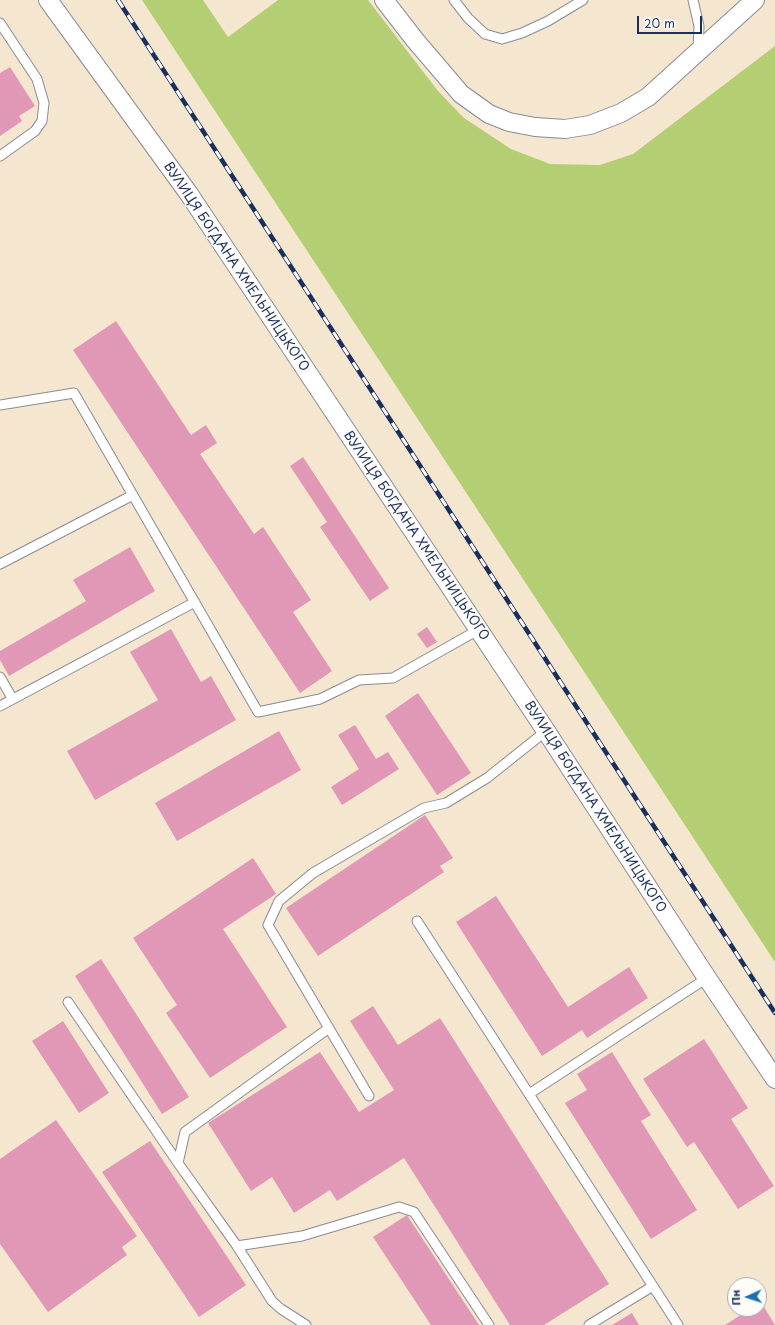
<!DOCTYPE html>
<meta charset="utf-8">
<style>
body{margin:0}
#map{position:relative;width:775px;height:1325px;overflow:hidden;background:#f5e7cf;font-family:"Playpen Sans",sans-serif}
canvas{display:block}
.north{position:absolute;left:727px;top:1277px;width:40px;height:40px;box-sizing:border-box;background:#fdfcf7;border:1px solid #a3aaba;border-radius:50%;rotate:267deg;font-size:11px;font-weight:700;line-height:16px;text-align:center;color:#1b2f5e}
.north::after{content:'';display:block;margin:auto;width:14px;height:18px;background:#1f6fb2;clip-path:polygon(50% 0,100% 100%,50% 72%,0 100%)}
.scale{position:absolute;left:637px;top:16px;width:65px;height:18px;box-sizing:border-box;border:2px solid #1b2f5e;border-top:0;padding-left:5px;font-size:12px;line-height:14px;white-space:nowrap;color:#1b2f5e;-webkit-text-stroke:3px #fdfcf7;paint-order:stroke}
</style>
<div id="map">
<canvas width="775" height="1325"></canvas>
<div class="north">Пн</div>
<div class="scale">20 m</div>
</div>
<script>
const c = document.querySelector('canvas').getContext('2d');
c.lineJoin = 'round';
function fillPath(path, color) { c.fillStyle = color; c.fill(path, 'evenodd'); }
const shape = rows => new Path2D(rows.map(r => 'M' + r).join(''));
function strokePath(path, color, width, dash) { c.strokeStyle = color; c.lineWidth = width; c.lineCap = dash ? 'butt' : 'round'; c.setLineDash(dash || []); c.stroke(path); }
function write(font, color, halo, rows, align = 'center') {
  c.font = font + ' "Playpen Sans",sans-serif'; c.lineWidth = 3; c.setLineDash([]); c.textBaseline = 'middle'; c.strokeStyle = halo; c.fillStyle = color; for (const [text, x, y, turn = 0] of rows) {
    c.save(); c.translate(x, y); c.rotate((+turn || 0) * Math.PI / 180); c.textAlign = isNaN(turn) ? turn : align; if (halo) c.strokeText(text, 0, 0); c.fillText(text, 0, 0); c.restore();
  }
}
fillPath(shape([
 [142,0,203,0,228,37,278,0,368,0,438,91,464,118,511,149,550,164,600,165,633,154,775,46,775,962]
]), '#b4ce74');
fillPath(shape([
 [10,67,35,106,19,116,22,121,0,136,0,73],
 [116,321,191,435,206,425,217,443,200,454,254,534,263,527,311,600,293,612,332,671,300,693,73,350],
 [303,457,389,588,370,601,320,527,327,522,290,466],
 [130,547,155,591,9,676,0,660,0,651,86,601,73,580],
 [427,627,437,642,427,648,417,634],
 [171,629,201,682,211,676,236,720,95,800,67,751,158,700,130,652],
 [418,693,471,773,437,795,385,716],
 [355,725,376,759,388,752,399,769,342,805,331,787,359,769,338,735],
 [279,731,301,770,177,841,155,803],
 [425,815,453,858,440,866,444,872,318,956,286,908],
 [253,858,276,894,223,929,287,1027,210,1078,166,1013,177,1005,133,938],
 [496,896,568,1007,629,967,648,998,587,1038,582,1030,542,1056,456,922],
 [101,959,189,1097,162,1114,75,976],
 [373,1006,398,1045,440,1018,609,1284,544,1325,510,1325,404,1158,337,1201,330,1190,294,1213,272,1177,251,1191,208,1123,320,1052,359,1112,394,1090,350,1021],
 [63,1021,109,1093,79,1113,32,1041],
 [704,1039,748,1108,731,1119,774,1186,738,1209,694,1142,687,1147,643,1079],
 [612,1052,651,1115,641,1121,697,1210,651,1239,565,1103,587,1090,577,1074],
 [56,1120,137,1236,122,1247,127,1255,48,1312,0,1244,0,1159],
 [150,1141,246,1285,199,1317,102,1172],
 [407,1215,479,1325,431,1325,373,1237],
 [761,1302,775,1325,725,1325,750,1309,759,1309,759,1303],
 [632,1313,639,1325,612,1325]
]), '#e198b6');
const lane = shape([
 [454,0,468,18,485,34,502,39,522,33,548,21,583,0],
 [693,0,699,26,698,51],
 [0,23,37,79,44,103,42,121,35,131,0,156],
 [0,405,74,393,258,712,320,699,359,680,393,678,478,630],
 [0,564,133,495],
 [0,677,12,698],
 [0,706,195,602],
 [417,921,529,1094,707,978],
 [68,1002,178,1163,237,1246,272,1301,281,1309,306,1325],
 [529,1094,678,1325],
 [369,1096,268,925,279,901,313,873,424,808,446,803,487,778,546,731],
 [178,1163,185,1132,329,1028],
 [237,1246,302,1236,399,1207,414,1212,489,1325],
 [589,1325,653,1286]
]);
const street = shape([
 [48,0,189,194,546,731,707,978,775,1079],
 [384,0,415,40,461,94,489,114,509,122,535,127,565,129,590,125,621,113,648,97,755,0]
]);
strokePath(lane, '#888b96', 11);
strokePath(street, '#888b96', 20);
strokePath(lane, '#fff', 9);
strokePath(street, '#fff', 18);
const rail = shape([
 [118,0,775,1013]
]);
strokePath(rail, '#1b2f5e', 4.5);
strokePath(rail, '#fdfcf7', 3, [9]);
write('13px', '#1b2f5e', '#fdfcf7', [
 ["ВУЛИЦЯ БОГДАНА ХМЕЛЬНИЦЬКОГО",236,267,56],
 ["ВУЛИЦЯ БОГДАНА ХМЕЛЬНИЦЬКОГО",416,536,56],
 ["ВУЛИЦЯ БОГДАНА ХМЕЛЬНИЦЬКОГО",595,807,57]
]);
</script>
